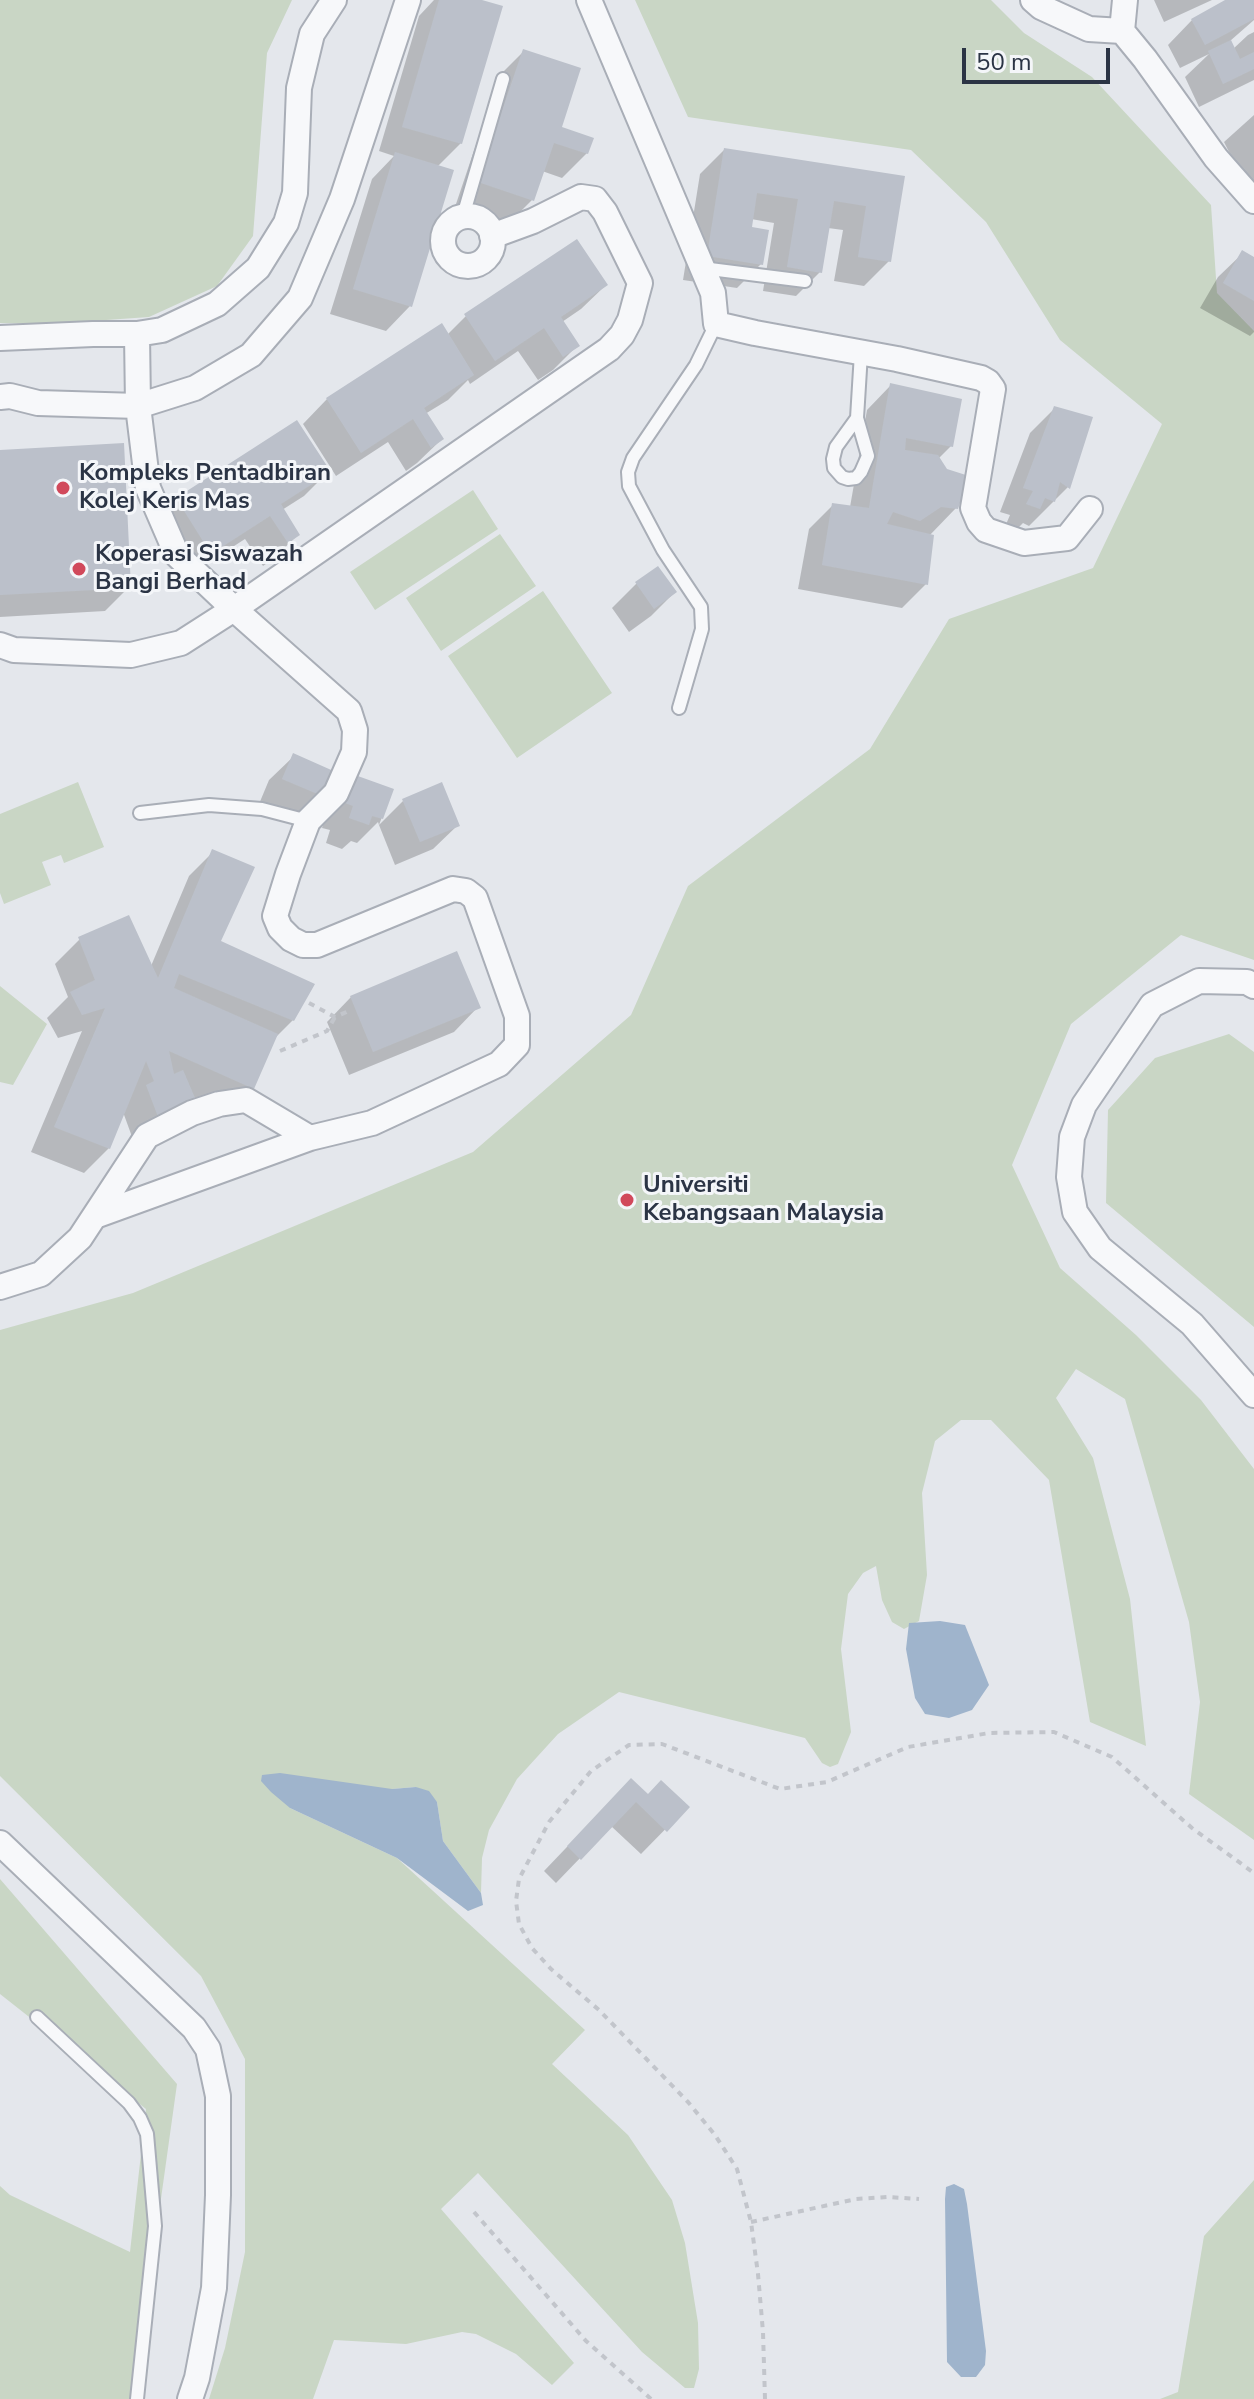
<!DOCTYPE html>
<style>
body{margin:0}
#map{position:relative;width:1254px;height:2399px;overflow:hidden;background:#e4e7ec;font-family:"Nunito Sans",sans-serif}
canvas{display:block}
.scale{position:absolute;left:962px;top:48px;width:148px;height:36px;box-sizing:border-box;border:4px solid #2b3445;border-top:0;padding-left:10px;font-size:24px;line-height:28px;white-space:nowrap;color:#2b3445;-webkit-text-stroke:6px #f4f6f9;paint-order:stroke}
</style>
<div id="map">
<canvas width="1254" height="2399"></canvas>
<div class="scale">50 m</div>
</div>
<script>
const c = document.querySelector('canvas').getContext('2d');
c.lineJoin = 'round';
function fillPath(path, color) { c.fillStyle = color; c.fill(path, 'evenodd'); }
const shape = rows => new Path2D(rows.map(r => 'M' + r).join(''));
function strokePath(path, color, width, dash) { c.strokeStyle = color; c.lineWidth = width; c.lineCap = dash ? 'butt' : 'round'; c.setLineDash(dash || []); c.stroke(path); }
function write(font, color, halo, rows, align = 'center') {
  c.font = font + ' "Nunito Sans",sans-serif'; c.lineWidth = 6; c.setLineDash([]); c.textBaseline = 'middle'; c.strokeStyle = halo; c.fillStyle = color; for (const [text, x, y, turn = 0] of rows) {
    c.save(); c.translate(x, y); c.rotate((+turn || 0) * Math.PI / 180); c.textAlign = isNaN(turn) ? turn : align; if (halo) c.strokeText(text, 0, 0); c.fillText(text, 0, 0); c.restore();
  }
}
fillPath(shape([
 [0,0,292,0,267,53,253,236,217,286,149,317,49,324,0,323],
 [635,0,991,0,1024,33,1092,77,1211,205,1217,293,1254,331,1254,960,1181,935,1071,1024,1012,1165,1060,1268,1136,1335,1201,1400,1254,1469,1254,1840,1189,1794,1200,1702,1189,1622,1125,1399,1076,1369,1056,1398,1093,1458,1130,1599,1146,1746,1090,1722,1049,1480,991,1420,961,1420,935,1441,922,1493,927,1575,919,1621,904,1629,892,1622,882,1600,876,1566,863,1573,848,1594,841,1649,851,1732,838,1764,830,1767,822,1763,805,1738,619,1692,558,1734,517,1779,489,1830,482,1858,481,1893,443,1841,437,1802,416,1787,392,1789,290,1808,397,1858,585,2030,552,2064,628,2135,672,2200,685,2243,698,2323,699,2369,694,2388,685,2388,642,2352,478,2173,441,2209,574,2363,552,2385,516,2354,476,2334,462,2332,406,2344,334,2340,313,2399,209,2399,225,2348,245,2252,245,2059,201,1976,0,1776,0,1330,133,1293,473,1152,631,1015,688,886,870,749,949,619,1093,568,1162,424,1060,340,986,222,911,150,688,117],
 [473,490,498,529,375,610,350,572],
 [500,534,536,586,441,651,406,598],
 [543,591,612,693,517,758,448,656],
 [78,782,104,847,64,863,61,855,42,862,51,885,4,904,0,893,0,814],
 [0,986,47,1024,13,1085,0,1082],
 [1229,1034,1254,1052,1254,1327,1106,1203,1108,1110,1155,1058],
 [0,1879,177,2084,133,2399,0,2399,0,2186,10,2195,130,2252,146,2109,0,1994],
 [1254,2180,1254,2399,1160,2399,1178,2392,1204,2236]
]), '#c9d6c5');
fillPath(shape([
 [940,1621,965,1625,989,1685,972,1710,949,1718,925,1714,915,1698,906,1649,909,1623],
 [280,1773,392,1789,416,1787,429,1791,437,1802,443,1841,481,1893,483,1905,468,1911,397,1858,290,1808,271,1792,261,1781,262,1775],
 [954,2184,964,2189,967,2204,986,2351,985,2365,976,2377,961,2377,947,2362,945,2199,946,2187]
]), '#9fb4cc');
fillPath(shape([
 [434,0,474,0,461,143,437,167,410,306,386,331,330,314,372,179,394,156,379,151,419,16],
 [1154,0,1212,0,1164,22],
 [1229,0,1253,0,1254,2,1254,20,1230,41,1233,49,1248,35,1254,32,1254,80,1199,107,1185,77,1209,54,1180,68,1168,45,1192,20],
 [523,52,559,128,587,153,562,178,542,171,532,200,508,224,455,207,499,76],
 [1254,115,1254,197,1252,198,1224,142],
 [724,150,902,178,889,261,864,286,834,281,843,230,828,228,820,272,796,296,763,291,774,223,751,219,749,228,761,264,737,288,683,280,700,174],
 [1243,253,1254,259,1254,332,1250,336,1200,308,1218,277],
 [606,285,581,309,562,322,578,345,553,370,538,380,518,351,470,384,468,380,448,400,425,414,442,439,417,463,406,471,388,442,336,476,303,424,327,399,447,335,466,316],
 [891,385,951,446,938,459,956,508,929,536,926,584,902,608,798,589,809,529,833,505,850,507,867,410],
 [1055,408,1068,487,1029,526,1023,523,1014,532,1004,529,1010,515,1000,512,1030,433],
 [297,422,328,472,304,496,282,510,298,535,273,559,263,566,245,539,186,577,153,524,177,500],
 [0,452,129,587,105,611,0,617],
 [658,568,675,592,651,616,629,632,612,608,636,584],
 [294,756,336,774,301,822,259,804,269,780],
 [355,777,392,790,379,825,378,822,357,843,351,841,342,849,326,843,330,830,322,828,331,802],
 [403,801,458,825,433,849,395,865,379,825],
 [213,852,219,942,293,1020,274,1039,253,1088,228,1113,192,1096,135,1145,123,1112,109,1148,84,1173,31,1152,82,1031,58,1038,47,1018,68,997,55,964,80,939,151,966,189,876],
 [351,997,478,1007,454,1032,349,1075,327,1022],
 [648,1796,687,1807,641,1854,611,1826,556,1883,544,1871,607,1805]
]), '#0003');
fillPath(shape([
 [439,0,482,0,503,6,462,144,402,127],
 [1225,0,1254,0,1254,19,1205,45,1191,19],
 [1231,40,1240,59,1254,52,1254,69,1223,84,1208,51],
 [523,49,581,68,562,127,594,138,588,154,554,143,534,201,478,182],
 [724,148,905,176,891,262,858,257,866,206,834,201,822,273,787,267,798,199,757,193,752,227,769,230,763,265,707,256],
 [395,152,454,170,412,307,353,289],
 [577,239,608,285,561,317,580,346,563,357,544,328,495,361,464,314],
 [1242,250,1254,257,1254,301,1223,283],
 [442,323,474,375,424,408,444,439,431,448,413,419,361,453,326,398],
 [890,383,962,399,953,447,906,438,905,450,938,455,947,469,969,476,958,509,941,507,920,521,893,512,887,524,934,535,928,585,822,565,832,503,869,508],
 [1054,406,1093,417,1070,489,1060,482,1055,502,1045,498,1040,509,1026,504,1033,491,1023,488],
 [297,420,331,472,281,504,300,535,288,543,270,516,211,554,176,498],
 [124,443,131,588,0,595,0,450],
 [658,566,677,592,654,609,635,582],
 [293,753,338,773,327,798,282,779],
 [355,775,394,789,383,819,372,816,369,825,349,818,353,806,345,803],
 [442,782,460,826,420,842,402,799],
 [212,849,255,867,221,941,315,984,294,1021,179,974,174,988,278,1034,254,1089,169,1051,174,1074,183,1070,198,1105,160,1122,146,1085,154,1081,146,1061,110,1149,54,1127,105,1008,82,1015,70,992,95,980,78,937,129,915,158,978],
 [457,951,481,1008,373,1052,350,996],
 [631,1778,648,1794,661,1780,690,1807,667,1832,636,1802,581,1860,567,1846]
]), '#bbc0ca');
const lane = shape([
 [463,216,503,79],
 [702,268,805,281],
 [857,418,868,456,861,472,856,478,848,479,842,477,834,468,833,459,836,447,857,418,861,353],
 [679,708,702,629,701,607,663,550,629,486,628,472,633,458,696,365,716,324],
 [140,813,209,805,262,809,308,821],
 [37,2017,129,2103,140,2118,147,2134,155,2226,137,2399]
]);
const street = shape([
 [589,0,713,293,716,324,755,333,897,359,981,378,988,382,993,389,973,508,979,522,986,530,1024,543,1067,538,1090,509],
 [1033,0,1041,7,1089,29,1122,31,1145,59,1216,158,1254,201],
 [1122,31,1125,0],
 '443 241a25 25 0 1 1 50 0a25 25 0 1 1-50 0Z',
 [0,338,93,334,137,334,162,330,217,304,258,268,286,223,295,193,299,88,312,34,334,0],
 [0,397,10,396,38,403,138,406,195,388,251,355,300,298,342,199,408,0],
 [0,645,14,650,131,655,181,643,234,609,609,349,622,335,630,320,640,283,605,212,595,199,581,197,533,221,492,236],
 [1254,986,1247,982,1199,981,1152,1005,1084,1105,1072,1137,1069,1177,1075,1212,1100,1248,1192,1324,1254,1395],
 [95,1216,310,1138,372,1123,499,1064,517,1045,517,1016,475,898,466,891,453,889,317,945,303,945,291,939,280,928,275,916,288,874,308,821,336,793,354,752,355,730,349,711,234,609,177,555,148,488,138,406,137,334],
 [0,1287,41,1274,80,1238,147,1136,192,1113,219,1104,246,1100,310,1138],
 [0,1843,194,2028,208,2049,218,2096,218,2195,214,2288,197,2378,190,2399]
]);
strokePath(lane, '#a9aeb7', 16);
strokePath(street, '#a9aeb7', 28);
strokePath(shape([
 [309,1003,335,1017,351,1010],
 [280,1051,327,1031,335,1017],
 [474,2212,586,2341,651,2399],
 [751,2222,856,2199,888,2197,919,2199],
 [765,2399,763,2332,758,2274,751,2222,737,2169,715,2135,688,2102,599,2010,551,1969,532,1948,519,1924,516,1901,519,1879,549,1822,591,1771,629,1745,662,1744,780,1789,827,1782,908,1747,989,1733,1054,1732,1112,1757,1192,1828,1254,1873]
]), '#c2c5cb', 4, [6, 6]);
strokePath(lane, '#f7f8fa', 12);
strokePath(street, '#f7f8fa', 24);
for (const [x, y, r, color] of [
 [63,488,8,"#d1495b"],
 [79,569,8,"#d1495b"],
 [627,1200,8,"#d1495b"]
]) { const dot = new Path2D(); dot.arc(x, y, r, 0, 2 * Math.PI); c.fillStyle = color; c.fill(dot); strokePath(dot, '#f4f6f9', 3); }
write('bold 24px', '#2b3445', '#f4f6f9', [
 ["Kompleks Pentadbiran",79,474],
 ["Kolej Keris Mas",79,502],
 ["Koperasi Siswazah",95,555],
 ["Bangi Berhad",95,583],
 ["Universiti",643,1186],
 ["Kebangsaan Malaysia",643,1214]
], 'left');
</script>
